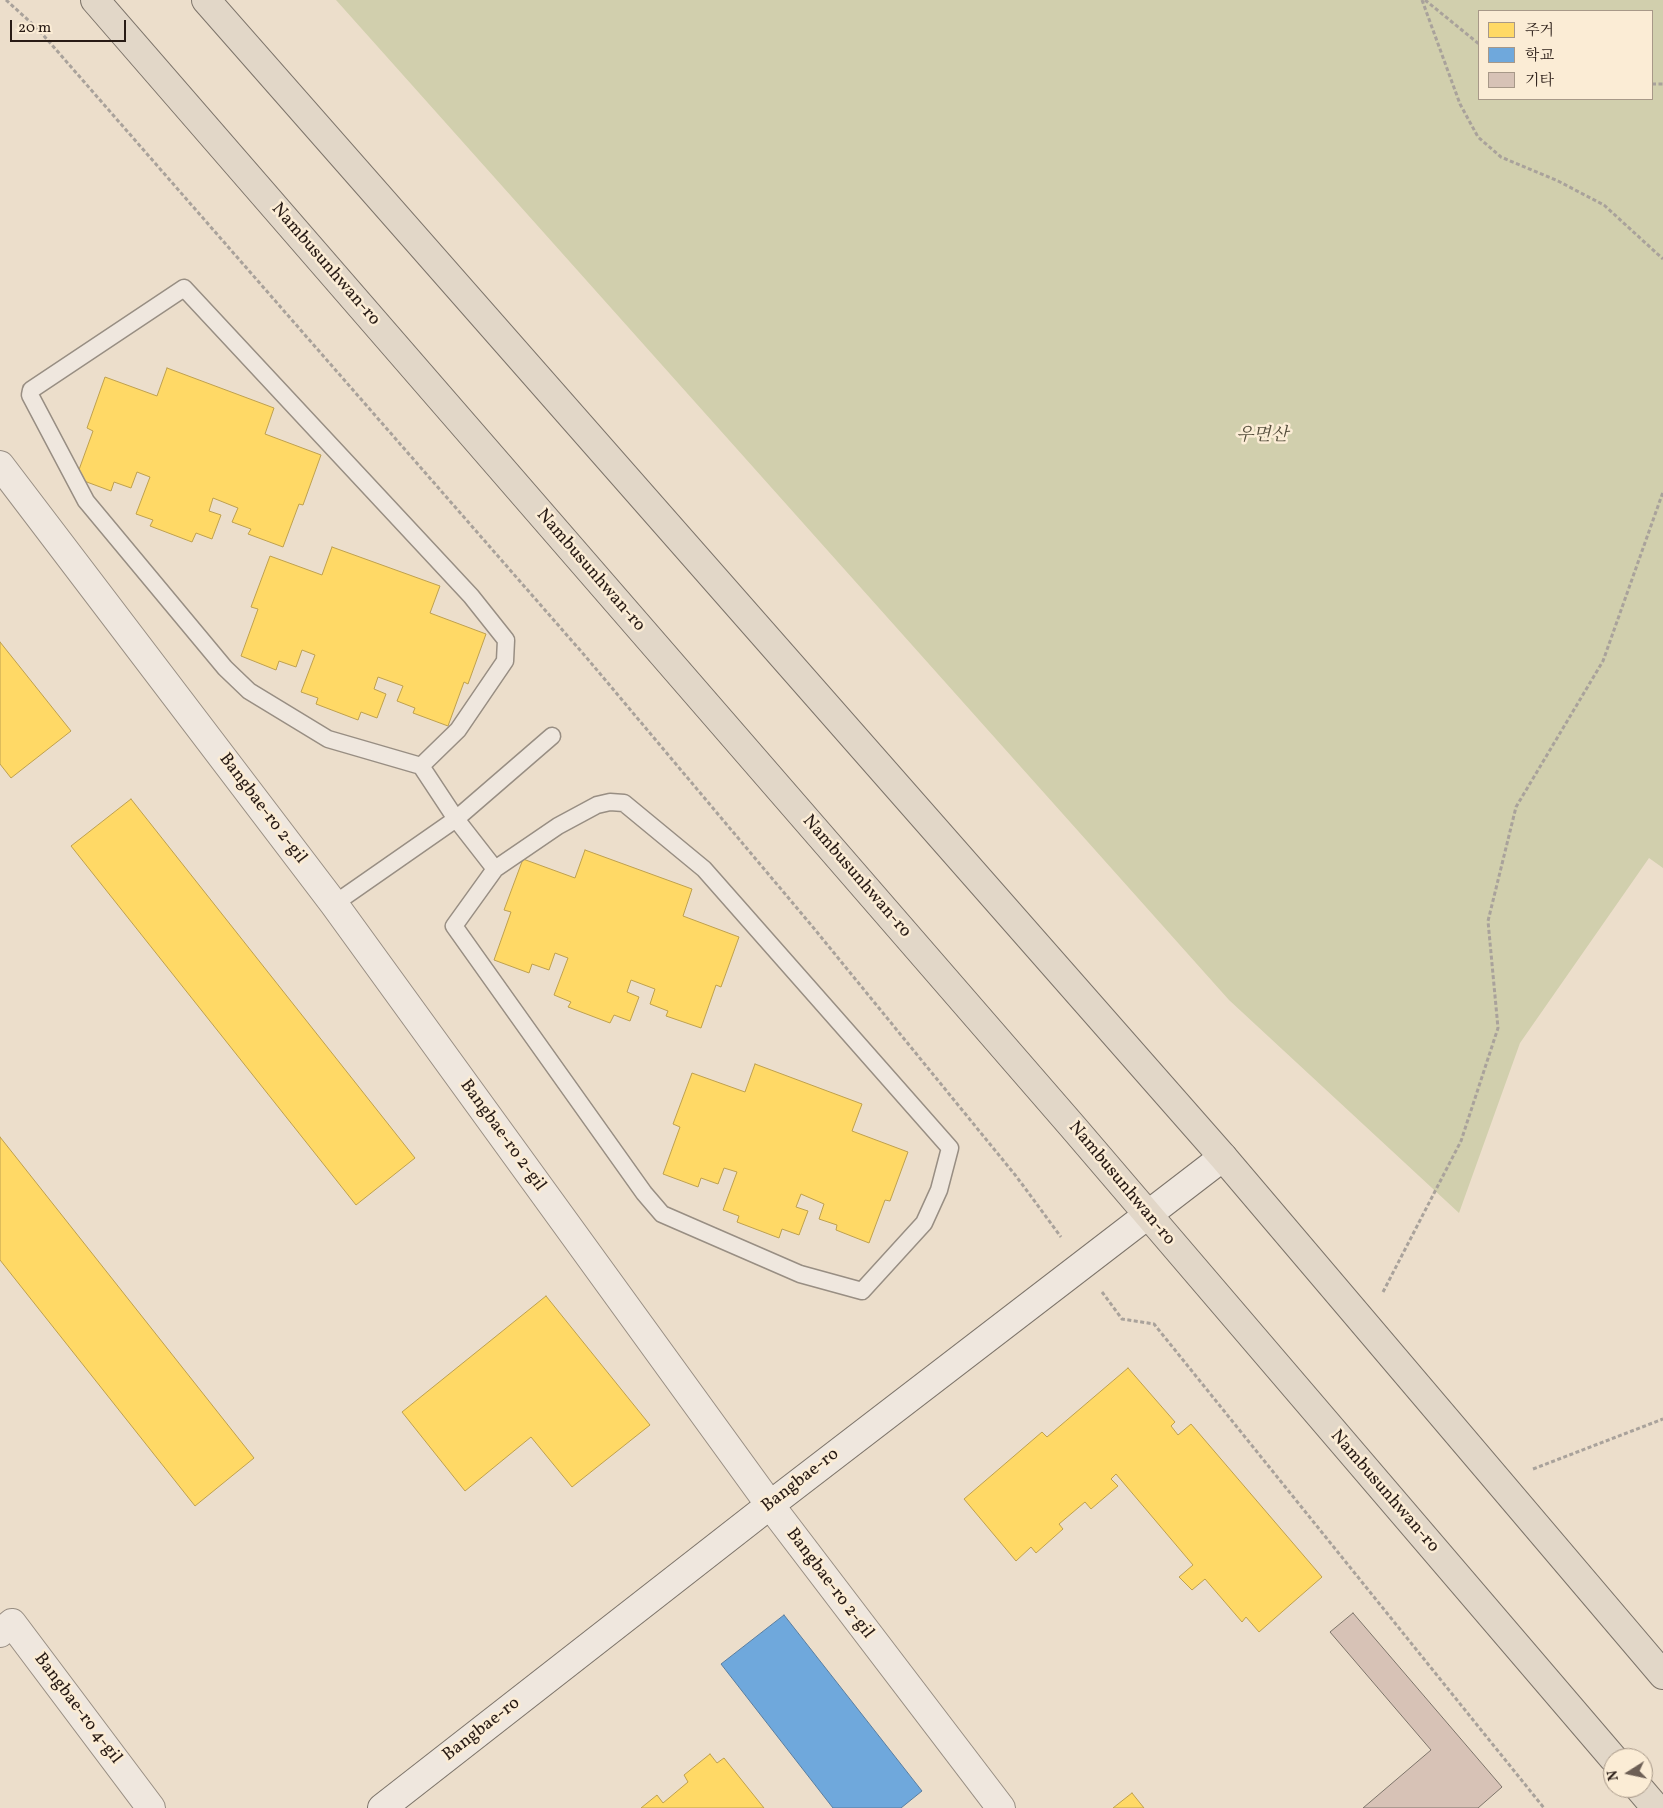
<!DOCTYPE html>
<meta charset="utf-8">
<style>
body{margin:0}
#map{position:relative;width:1663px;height:1808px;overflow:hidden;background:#ecdecb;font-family:Vollkorn,"Noto Serif KR",serif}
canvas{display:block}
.legend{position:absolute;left:1478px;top:10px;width:175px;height:90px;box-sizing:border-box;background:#fbecd5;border:1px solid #a79888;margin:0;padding:6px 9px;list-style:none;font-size:15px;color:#281b15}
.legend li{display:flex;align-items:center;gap:10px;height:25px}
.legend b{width:25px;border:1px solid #a79888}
.north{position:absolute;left:1603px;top:1748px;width:50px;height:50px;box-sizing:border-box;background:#fbecd5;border:1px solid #a79888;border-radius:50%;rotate:260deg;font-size:14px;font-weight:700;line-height:20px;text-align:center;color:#281b15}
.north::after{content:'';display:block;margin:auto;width:18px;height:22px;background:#6d5f55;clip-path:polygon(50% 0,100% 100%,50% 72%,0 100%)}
.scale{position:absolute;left:10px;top:20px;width:116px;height:22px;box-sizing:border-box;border:2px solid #281b15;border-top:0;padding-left:6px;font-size:15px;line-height:18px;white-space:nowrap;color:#281b15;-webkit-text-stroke:4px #fbecd5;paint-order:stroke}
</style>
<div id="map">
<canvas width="1663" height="1808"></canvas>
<ul class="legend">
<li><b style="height:14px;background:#ffd966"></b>주거</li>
<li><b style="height:14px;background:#6fa8dc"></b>학교</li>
<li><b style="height:14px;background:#d7c2b6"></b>기타</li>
</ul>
<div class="north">N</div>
<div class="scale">20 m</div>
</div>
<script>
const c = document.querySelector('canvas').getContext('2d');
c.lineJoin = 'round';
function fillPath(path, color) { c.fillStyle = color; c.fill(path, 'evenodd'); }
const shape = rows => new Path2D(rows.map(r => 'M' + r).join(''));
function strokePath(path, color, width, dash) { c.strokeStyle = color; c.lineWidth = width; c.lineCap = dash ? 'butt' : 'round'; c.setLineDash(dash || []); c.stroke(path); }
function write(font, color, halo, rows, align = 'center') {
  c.font = font + ' Vollkorn,"Noto Serif KR",serif'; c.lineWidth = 5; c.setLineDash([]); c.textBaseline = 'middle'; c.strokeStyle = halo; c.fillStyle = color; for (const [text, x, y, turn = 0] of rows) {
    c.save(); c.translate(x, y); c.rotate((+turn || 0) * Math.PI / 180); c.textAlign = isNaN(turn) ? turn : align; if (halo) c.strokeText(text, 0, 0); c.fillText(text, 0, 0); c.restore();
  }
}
fillPath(shape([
 [336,0,1663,0,1663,868,1649,858,1520,1043,1459,1213,1229,1000],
 [1479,11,1652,11,1652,99,1479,99]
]), '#d1cfad');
const homes = shape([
 [167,368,274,408,265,434,321,455,303,505,299,504,283,547,248,534,251,529,232,522,238,508,213,498,209,511,221,515,212,539,196,533,192,542,150,526,153,520,136,514,150,477,137,472,131,488,114,482,111,491,76,478,93,431,87,428,105,377,157,396,167,368],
 [332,547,440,586,430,613,486,634,468,684,464,682,448,726,413,713,415,708,397,701,403,686,378,677,374,689,386,694,377,718,361,712,358,720,316,704,318,698,301,692,315,655,302,650,296,667,279,661,276,670,241,656,258,609,251,607,270,556,322,575,332,547],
 [0,642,71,731,11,778,0,764,0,642],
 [131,799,415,1158,356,1205,71,846,131,799],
 [585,850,692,889,683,916,739,937,721,987,716,985,701,1028,666,1016,668,1011,650,1004,655,989,631,980,627,992,639,997,630,1021,614,1015,610,1023,568,1007,571,1002,554,995,568,958,555,953,549,970,532,964,529,973,494,960,511,912,504,910,523,859,575,878,585,850],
 [755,1064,862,1104,852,1131,908,1152,890,1201,885,1200,869,1243,836,1230,837,1225,819,1219,824,1204,801,1194,796,1207,808,1211,799,1235,782,1229,779,1238,737,1222,739,1216,723,1210,737,1172,724,1168,718,1184,701,1178,698,1187,663,1174,680,1127,673,1124,692,1073,745,1092,755,1064],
 [0,1137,254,1458,195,1506,0,1260,0,1137],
 [546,1296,650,1425,572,1487,531,1437,465,1491,402,1412,546,1296],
 [1128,1368,1175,1422,1171,1426,1178,1435,1191,1424,1322,1577,1259,1632,1246,1617,1242,1622,1205,1579,1192,1590,1179,1577,1193,1565,1116,1474,1111,1479,1118,1486,1091,1509,1085,1502,1059,1524,1063,1529,1036,1553,1031,1547,1016,1561,964,1499,1042,1432,1047,1437,1128,1368],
 [710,1754,717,1763,724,1758,764,1808,641,1808,657,1795,663,1803,688,1782,684,1775,710,1754],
 [1132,1793,1144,1808,1113,1808,1132,1793]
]);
fillPath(homes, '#ffd966');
strokePath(homes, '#bea04e', 1);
const schools = shape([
 [784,1615,922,1791,901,1808,833,1808,721,1664,784,1615]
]);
fillPath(schools, '#6fa8dc');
strokePath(schools, '#5a7ea0', 1);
const building = shape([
 [1353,1613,1502,1787,1478,1808,1363,1808,1431,1750,1330,1632,1353,1613]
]);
fillPath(building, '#d7c2b6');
strokePath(building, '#7d746a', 1);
const service = shape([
 [421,766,458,730,505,661,506,640,471,596,184,288,31,390,30,395,86,501,225,668,249,691,328,739,421,766,456,819,495,869,454,926,644,1193,662,1214,800,1274,862,1291,924,1223,939,1190,950,1148,704,869,624,803,610,802,597,805,558,826,495,869],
 [334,904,456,819,552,736]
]);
const minor = shape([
 [0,465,334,904,770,1505,1001,1808],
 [0,1633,12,1623,151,1808]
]);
const secondary = shape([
 [382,1808,770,1505,1223,1157]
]);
const primary = shape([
 [95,0,1073,1127,1613,1758],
 [206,0,1223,1157,1663,1675],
 [1639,1788,1656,1808]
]);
strokePath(service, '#988e83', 19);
strokePath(minor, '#988e83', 30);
strokePath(secondary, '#7d746a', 30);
strokePath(primary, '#7d746a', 30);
strokePath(shape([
 [6,0,38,29,586,657,812,926,1016,1176,1061,1237],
 [1422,0,1460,104,1478,137,1501,157,1558,181,1604,205,1663,259],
 [1425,0,1479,44],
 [1652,84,1663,84],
 [1102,1292,1122,1319,1154,1324,1544,1808],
 [1383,1292,1461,1141,1498,1028,1488,921,1516,807,1603,661,1663,492],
 [1533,1469,1663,1419]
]), '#a9a29b', 3, [4, 2.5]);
strokePath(service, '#efe7de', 16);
strokePath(minor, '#efe7de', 28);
strokePath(secondary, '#efe7de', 28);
strokePath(primary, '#e2d7c8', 28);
write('18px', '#281b15', '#fbecd5', [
 ["Nambusunhwan-ro",325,265,49],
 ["Nambusunhwan-ro",590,571,49],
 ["Bangbae-ro 2-gil",262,809,53],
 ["Nambusunhwan-ro",856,877,49],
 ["Bangbae-ro 2-gil",502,1136,54],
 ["Nambusunhwan-ro",1121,1184,50],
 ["Bangbae-ro",801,1481,-38],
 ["Nambusunhwan-ro",1384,1492,49],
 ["Bangbae-ro 2-gil",829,1584,53],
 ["Bangbae-ro 4-gil",77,1709,53],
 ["Bangbae-ro",482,1730,-38]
]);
write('italic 18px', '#544d3b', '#fbecd5', [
 ["우면산",1262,437]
]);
</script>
